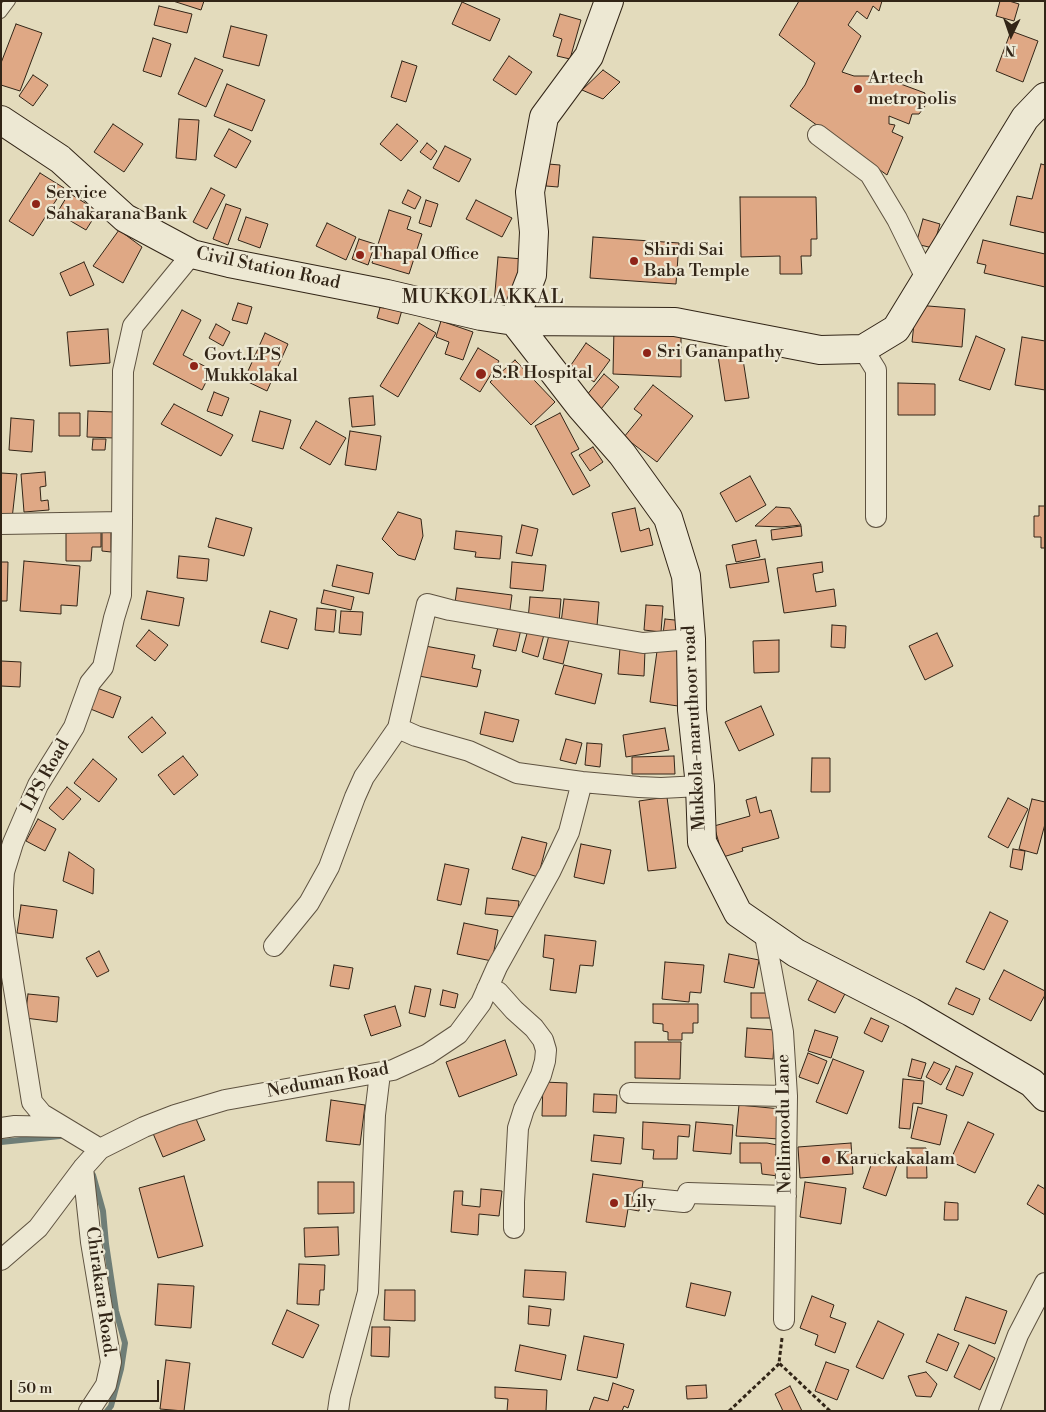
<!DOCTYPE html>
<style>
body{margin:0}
#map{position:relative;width:1046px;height:1412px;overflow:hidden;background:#e3dbbc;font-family:"Libre Bodoni",serif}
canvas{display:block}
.frame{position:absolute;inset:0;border:2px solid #322517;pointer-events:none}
.north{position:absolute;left:986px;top:10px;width:50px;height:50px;-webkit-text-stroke:4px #ede8d3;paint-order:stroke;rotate:183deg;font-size:14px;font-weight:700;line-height:20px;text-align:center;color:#322517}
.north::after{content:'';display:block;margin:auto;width:18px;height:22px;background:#322517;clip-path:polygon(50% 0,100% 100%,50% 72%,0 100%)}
.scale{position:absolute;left:10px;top:1380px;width:149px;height:22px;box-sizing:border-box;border:2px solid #322517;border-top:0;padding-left:6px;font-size:15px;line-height:18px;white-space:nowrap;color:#322517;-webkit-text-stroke:4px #ede8d3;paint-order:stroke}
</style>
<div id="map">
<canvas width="1046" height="1412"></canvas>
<div class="frame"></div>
<div class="north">N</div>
<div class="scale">50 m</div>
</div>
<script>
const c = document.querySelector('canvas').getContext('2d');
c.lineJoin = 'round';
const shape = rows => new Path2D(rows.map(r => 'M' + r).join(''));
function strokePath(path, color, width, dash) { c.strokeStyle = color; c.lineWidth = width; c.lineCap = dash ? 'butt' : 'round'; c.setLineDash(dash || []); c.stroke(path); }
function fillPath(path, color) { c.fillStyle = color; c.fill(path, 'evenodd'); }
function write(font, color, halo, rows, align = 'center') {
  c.font = font + ' "Libre Bodoni",serif'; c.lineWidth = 4.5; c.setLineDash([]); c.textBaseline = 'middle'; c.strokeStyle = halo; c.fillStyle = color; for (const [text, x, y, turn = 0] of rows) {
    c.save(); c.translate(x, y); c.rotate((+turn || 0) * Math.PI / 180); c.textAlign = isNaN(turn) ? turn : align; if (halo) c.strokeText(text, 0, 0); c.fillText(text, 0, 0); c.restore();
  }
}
strokePath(shape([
 [1,1142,60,1136],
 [93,1175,103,1211,106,1244,116,1311,125,1343,121,1369,111,1406,107,1411]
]), '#6f7e77', 6);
const building = shape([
 [173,1,204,1,201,10,173,1],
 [799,1,882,1,879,11,873,6,867,19,857,11,848,25,861,36,842,72,854,76,879,76,925,93,922,100,925,106,919,114,912,114,909,124,889,116,889,124,895,125,892,132,903,137,887,175,790,106,805,85,815,63,779,35,799,1],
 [1000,1,1009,1,1019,4,1014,21,996,16,1000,1],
 [462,2,500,19,490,41,452,24,462,2],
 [159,6,192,14,187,33,154,25,159,6],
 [560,14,581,20,570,59,557,56,562,39,553,36,560,14],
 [16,24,42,33,20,91,1,85,1,63,16,24],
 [231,26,267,35,259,66,223,57,231,26],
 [1011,31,1038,41,1023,82,996,71,1011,31],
 [153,38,171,44,161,77,143,71,153,38],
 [509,56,532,72,516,95,493,80,509,56],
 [195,58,223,70,206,107,178,94,195,58],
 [402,61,417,66,406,102,391,97,402,61],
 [603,70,620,82,603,99,582,90,603,70],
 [33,75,48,85,33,106,19,96,33,75],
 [227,84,265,100,252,131,214,116,227,84],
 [179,119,199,120,196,160,176,158,179,119],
 [113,124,143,144,124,172,94,152,113,124],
 [397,124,418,141,401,161,380,144,397,124],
 [229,129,251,141,236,168,214,156,229,129],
 [427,143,437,151,431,160,420,152,427,143],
 [445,146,471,159,459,182,433,168,445,146],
 [548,164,560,165,558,187,546,186,548,164],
 [1041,164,1045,165,1045,233,1010,225,1017,196,1032,199,1041,164],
 [40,173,64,188,33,236,9,221,40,173],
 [211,188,225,195,207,229,193,222,211,188],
 [408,190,421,197,415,209,402,203,408,190],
 [69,193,98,211,86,230,57,213,69,193],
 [740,197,816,197,817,239,811,239,811,256,801,256,802,274,780,274,780,256,741,257,740,197],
 [426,200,438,204,431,227,419,223,426,200],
 [476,200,512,218,502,237,466,219,476,200],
 [226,204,241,209,228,245,213,239,226,204],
 [389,210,411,217,407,229,422,234,409,274,372,263,389,210],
 [246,217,268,224,260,248,238,240,246,217],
 [923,219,940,224,933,248,916,244,923,219],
 [327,223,356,237,346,260,316,246,327,223],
 [119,230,142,247,123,283,93,266,119,230],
 [593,237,679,243,676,284,590,278,593,237],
 [359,239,375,244,368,265,352,259,359,239],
 [983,240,1045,254,1045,287,984,273,986,265,977,263,983,240],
 [498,257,523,259,519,306,494,304,498,257],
 [84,262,94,285,70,296,60,273,84,262],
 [238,303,252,307,247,324,232,320,238,303],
 [381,304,402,310,398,324,377,318,381,304],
 [916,305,965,309,962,347,912,342,916,305],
 [182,310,201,320,183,355,212,370,202,390,153,364,182,310],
 [441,321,473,332,463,360,445,354,449,342,436,337,441,321],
 [419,323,436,333,398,397,380,386,419,323],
 [216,324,230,332,223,346,209,338,216,324],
 [614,328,681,333,681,377,613,374,614,328],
 [108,329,110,363,70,366,67,332,108,329],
 [265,333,288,344,267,391,244,380,265,333],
 [976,336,1005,349,990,390,959,380,976,336],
 [1022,337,1045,341,1045,390,1015,385,1022,337],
 [586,343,610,360,594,382,571,365,586,343],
 [478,348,499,361,480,392,460,379,478,348],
 [742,353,749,398,725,401,718,356,742,353],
 [515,360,555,402,531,425,490,382,515,360],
 [604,374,619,387,601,409,586,396,604,374],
 [898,383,935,384,935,415,898,415,898,383],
 [653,385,693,416,657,462,624,437,642,415,634,409,653,385],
 [214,392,229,398,222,416,207,411,214,392],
 [373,396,375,425,352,427,349,398,373,396],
 [174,404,233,435,221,456,161,424,174,404],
 [88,411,115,412,115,438,87,437,88,411],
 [260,411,291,420,283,449,252,441,260,411],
 [59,413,80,413,80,436,59,436,59,413],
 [560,413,579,449,571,453,590,486,573,495,535,426,560,413],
 [11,418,34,420,32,452,9,450,11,418],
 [316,421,346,438,330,465,300,448,316,421],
 [350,431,381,436,376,470,345,465,350,431],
 [93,439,106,439,105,450,92,450,93,439],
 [593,447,603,462,590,471,579,455,593,447],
 [45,472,46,486,40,487,41,501,48,500,49,510,24,512,21,474,45,472],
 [1,473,17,474,12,519,1,517,1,473],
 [750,476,766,505,736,522,720,493,750,476],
 [1039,506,1045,506,1045,548,1041,548,1041,537,1034,537,1034,516,1039,516,1039,506],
 [776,507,790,508,801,525,782,527,755,526,776,507],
 [635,508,640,531,649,528,653,545,621,552,612,513,635,508],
 [398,512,421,519,423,536,415,560,398,555,382,539,398,512],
 [216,518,252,528,244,556,208,547,216,518],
 [522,525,538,529,532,556,516,553,522,525],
 [801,526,802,536,772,540,771,530,801,526],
 [66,530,101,530,101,547,92,547,91,561,66,561,66,530],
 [456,531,502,536,500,559,475,557,476,552,454,549,456,531],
 [102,532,111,532,111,552,102,551,102,532],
 [756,540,760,557,736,562,732,545,756,540],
 [179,556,209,559,207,581,177,578,179,556],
 [765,559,769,582,730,588,726,565,765,559],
 [24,561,80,566,77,606,61,605,61,614,20,611,24,561],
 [1,562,8,562,7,601,1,601,1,562],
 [512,562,546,565,543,591,510,588,512,562],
 [822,562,823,572,813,574,816,592,834,589,836,606,784,613,777,568,822,562],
 [337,565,373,573,369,594,332,586,337,565],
 [457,588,512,595,509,617,454,610,457,588],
 [324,590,354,597,351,610,321,603,324,590],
 [147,591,184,598,179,626,141,619,147,591],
 [530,597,561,599,559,622,528,620,530,597],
 [564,599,599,602,597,626,561,623,564,599],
 [646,605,663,606,661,632,644,630,646,605],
 [317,608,336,610,334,632,315,630,317,608],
 [270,611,297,619,288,649,261,642,270,611],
 [341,611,363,612,361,635,339,633,341,611],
 [665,619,684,621,682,636,663,634,665,619],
 [500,620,522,625,516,651,493,646,500,620],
 [832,625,846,626,845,648,831,647,832,625],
 [529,626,545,631,538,657,522,652,529,626],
 [149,630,168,645,155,661,136,646,149,630],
 [550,631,570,636,563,664,543,659,550,631],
 [937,633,953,666,925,680,909,646,937,633],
 [779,640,779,672,754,673,753,641,779,640],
 [658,644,687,648,678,706,650,702,658,644],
 [425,646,475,655,472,668,481,670,477,687,419,676,425,646],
 [620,648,645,650,644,676,618,674,620,648],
 [1,661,21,662,20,687,1,686,1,661],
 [564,665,602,674,595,704,555,694,564,665],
 [97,688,121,697,113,718,88,708,97,688],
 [761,706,774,735,739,751,725,722,761,706],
 [485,712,519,720,513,742,480,734,485,712],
 [152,717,166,733,142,753,128,737,152,717],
 [665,728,669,750,626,757,623,735,665,728],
 [566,739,582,743,576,764,560,760,566,739],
 [587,743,602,744,600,767,585,765,587,743],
 [183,756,198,775,174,795,158,775,183,756],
 [674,756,675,774,632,774,632,757,674,756],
 [812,758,830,758,830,792,811,792,812,758],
 [93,759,117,779,99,802,74,783,93,759],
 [67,787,81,799,63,820,49,808,67,787],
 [667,797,676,868,648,871,639,801,667,797],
 [756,797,760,813,771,810,779,838,742,848,743,851,723,857,714,826,750,816,746,800,756,797],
 [1008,798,1028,809,1008,848,988,837,1008,798],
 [1032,799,1045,802,1045,824,1037,854,1019,849,1032,799],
 [38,819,56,829,45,851,26,841,38,819],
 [522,837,547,843,538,877,512,869,522,837],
 [581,844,611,850,604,884,574,877,581,844],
 [1013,849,1025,851,1022,870,1010,867,1013,849],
 [69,852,94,869,93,894,63,881,69,852],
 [445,864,469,869,461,905,437,900,445,864],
 [487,898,519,901,517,917,485,914,487,898],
 [21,905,57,910,53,938,17,933,21,905],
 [990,912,1008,921,984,970,966,962,990,912],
 [464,923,498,930,492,961,457,954,464,923],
 [545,935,596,941,593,966,580,965,576,993,550,990,554,959,543,957,545,935],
 [99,951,109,971,97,977,86,958,99,951],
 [729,954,759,960,754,988,724,982,729,954],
 [665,962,704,965,701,993,690,992,689,1002,662,999,665,962],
 [334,965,353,968,349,989,330,986,334,965],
 [1004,970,1045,991,1045,995,1031,1021,989,999,1004,970],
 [819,977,847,990,835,1013,808,1000,819,977],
 [415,986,431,989,425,1017,409,1013,415,986],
 [956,988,980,999,973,1015,948,1004,956,988],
 [443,990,458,994,455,1008,440,1005,443,990],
 [751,993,770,993,770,1018,751,1018,751,993],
 [28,994,59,997,57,1022,25,1018,28,994],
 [653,1004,698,1004,698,1023,693,1023,693,1033,682,1033,682,1040,668,1040,668,1032,663,1031,663,1024,653,1023,653,1004],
 [395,1006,401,1026,371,1036,364,1015,395,1006],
 [871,1018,889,1026,882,1042,864,1033,871,1018],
 [747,1028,775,1030,773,1059,745,1057,747,1028],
 [815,1030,838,1037,831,1058,808,1051,815,1030],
 [505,1040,517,1075,459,1097,446,1062,505,1040],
 [635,1042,681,1042,680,1079,635,1078,635,1042],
 [808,1053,827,1061,818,1084,799,1077,808,1053],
 [833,1059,864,1071,847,1114,816,1102,833,1059],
 [912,1059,926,1063,921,1079,908,1076,912,1059],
 [934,1062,950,1069,941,1085,926,1077,934,1062],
 [956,1066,973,1073,963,1096,946,1089,956,1066],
 [903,1079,924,1081,922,1104,913,1103,910,1129,899,1128,903,1079],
 [543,1082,567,1083,566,1116,542,1116,543,1082],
 [594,1094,617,1095,616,1113,593,1112,594,1094],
 [331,1100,365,1105,360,1145,326,1141,331,1100],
 [739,1105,781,1109,779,1139,736,1136,739,1105],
 [918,1107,947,1115,940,1145,911,1138,918,1107],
 [194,1114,205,1140,163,1157,152,1131,194,1114],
 [643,1122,690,1125,689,1137,678,1136,677,1159,653,1159,654,1150,642,1149,643,1122],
 [696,1122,733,1125,731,1154,693,1151,696,1122],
 [968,1122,994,1134,975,1173,950,1161,968,1122],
 [594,1135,624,1138,621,1164,591,1161,594,1135],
 [740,1143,767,1143,782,1146,778,1176,762,1174,761,1163,740,1163,740,1143],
 [851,1143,853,1174,800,1178,798,1147,851,1143],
 [907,1148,926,1148,927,1178,907,1178,907,1148],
 [875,1154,898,1162,886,1196,863,1188,875,1154],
 [593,1174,643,1181,639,1211,628,1209,625,1227,586,1222,593,1174],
 [184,1176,203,1246,158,1258,139,1188,184,1176],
 [318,1182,354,1182,354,1213,318,1214,318,1182],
 [805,1182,846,1188,841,1224,800,1217,805,1182],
 [1038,1185,1045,1189,1045,1215,1027,1204,1038,1185],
 [481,1189,502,1191,499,1216,479,1214,478,1235,451,1232,454,1191,463,1191,462,1205,480,1207,481,1189],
 [945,1202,958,1203,958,1220,944,1220,945,1202],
 [338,1227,339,1255,305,1257,304,1228,338,1227],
 [299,1264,325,1265,324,1290,320,1290,319,1305,297,1304,299,1264],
 [525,1270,566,1272,564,1300,523,1297,525,1270],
 [691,1283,731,1292,725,1316,686,1307,691,1283],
 [158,1284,194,1286,191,1328,155,1325,158,1284],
 [385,1290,415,1290,415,1321,384,1320,385,1290],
 [812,1296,834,1305,830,1317,846,1323,835,1353,815,1345,818,1335,800,1328,812,1296],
 [966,1297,1007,1311,995,1344,954,1330,966,1297],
 [529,1306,551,1309,549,1326,528,1324,529,1306],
 [287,1310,319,1325,303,1358,272,1344,287,1310],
 [878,1321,904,1334,883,1379,856,1367,878,1321],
 [372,1327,390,1327,389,1357,371,1356,372,1327],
 [938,1334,959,1343,947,1371,926,1362,938,1334],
 [584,1336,624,1344,617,1378,577,1370,584,1336],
 [520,1345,566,1355,561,1380,515,1371,520,1345],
 [969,1345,995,1358,980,1390,954,1377,969,1345],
 [166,1360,190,1363,184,1411,160,1409,166,1360],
 [826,1362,849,1370,837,1400,815,1391,826,1362],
 [926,1372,937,1384,931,1397,916,1396,908,1376,926,1372],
 [613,1383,634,1390,628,1408,624,1406,622,1411,589,1411,594,1397,608,1401,613,1383],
 [706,1385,707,1398,687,1399,686,1386,706,1385],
 [790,1386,802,1411,783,1411,775,1394,790,1386],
 [495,1387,547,1390,546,1411,507,1411,508,1399,495,1398,495,1387]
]);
fillPath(building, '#dfa885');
strokePath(building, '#322517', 1);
const lane = shape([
 [1,13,10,1]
]);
const street = shape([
 [818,135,870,174,897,219,927,280],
 [863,349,876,370,876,517],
 [1,524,122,522,123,371,133,326,192,254],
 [398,728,427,604,450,610,643,643,691,639],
 [764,930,783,1032,787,1096,784,1320],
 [274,946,309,903,329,867,355,797,364,777,398,728,416,736,469,751,517,773,582,782,639,787,661,788,700,786],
 [487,989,498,992,514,1010,534,1028,543,1040,546,1050,545,1061,541,1075,524,1109,518,1128,514,1202,514,1228],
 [630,1093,787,1096],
 [1,1128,15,1126,63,1127],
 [100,1149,42,1114,32,1102,7,945,3,917,3,888,4,872,13,843,38,785,74,727,90,683,103,667,114,618,121,595,122,522],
 [83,1168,91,1242,111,1362,106,1385,89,1411],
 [643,1198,684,1202,688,1193,786,1196],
 [1,1260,38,1228,83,1168,100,1149,144,1127,175,1115,225,1100,393,1070,428,1054,458,1034,481,1003,497,967,550,872,569,832,582,782],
 [338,1411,340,1397,368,1292,375,1115,380,1073],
 [989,1411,1018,1335,1045,1283]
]);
const secondary = shape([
 [1,120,60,159,125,218,192,254,229,263,387,294,481,316,514,321,675,322,820,350,863,349,896,329,1025,118,1045,97],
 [514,321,580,406,622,454,668,518,686,576,691,639,692,710,700,786,702,842,738,913,796,953,911,1012,1032,1083,1045,1097],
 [514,321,532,275,534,232,530,192,544,117,589,56,609,1]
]);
strokePath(lane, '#5e5240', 12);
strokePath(street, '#5e5240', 22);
strokePath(secondary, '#322517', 30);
strokePath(shape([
 [782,1338,779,1363,830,1411],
 [729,1411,780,1363]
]), '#322517', 3, [4, 2.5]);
strokePath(lane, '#ede8d3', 10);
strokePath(street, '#ede8d3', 20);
strokePath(secondary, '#ede8d3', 28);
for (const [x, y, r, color] of [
 [858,89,5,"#8f2418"],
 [36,204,5,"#8f2418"],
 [360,255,5,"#8f2418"],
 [634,261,5,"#8f2418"],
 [647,353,5,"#8f2418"],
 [194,366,5,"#8f2418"],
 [481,374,6,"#8f2418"],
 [826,1160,5,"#8f2418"],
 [614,1203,5,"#8f2418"]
]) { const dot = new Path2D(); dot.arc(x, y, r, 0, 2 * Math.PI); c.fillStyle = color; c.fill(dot); strokePath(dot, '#ede8d3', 2); }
write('18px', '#322517', '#ede8d3', [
 ["Artech",868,79],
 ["metropolis",868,100],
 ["Service",46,194],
 ["Sahakarana Bank",46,215],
 ["Shirdi Sai",644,251],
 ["Baba Temple",644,272],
 ["Thapal Office",370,255],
 ["Sri Gananpathy",657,353],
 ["Govt.LPS",204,356],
 ["Mukkolakal",204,377],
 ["S.R Hospital",492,374],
 ["Karuckakalam",836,1160],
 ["Lily",624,1203]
], 'left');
write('18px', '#322517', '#ede8d3', [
 ["Civil Station Road",268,269,12],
 ["Mukkola-maruthoor road",695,728,-93],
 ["LPS Road",46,776,-61],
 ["Neduman Road",328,1081,-11],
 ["Nellimoodu Lane",785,1124,-91],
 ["Chirakara Road.",100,1292,82]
]);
c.letterSpacing = '1px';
write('19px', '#322517', '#ede8d3', [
 ["MUKKOLAKKAL",483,298]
]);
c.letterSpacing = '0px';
</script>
